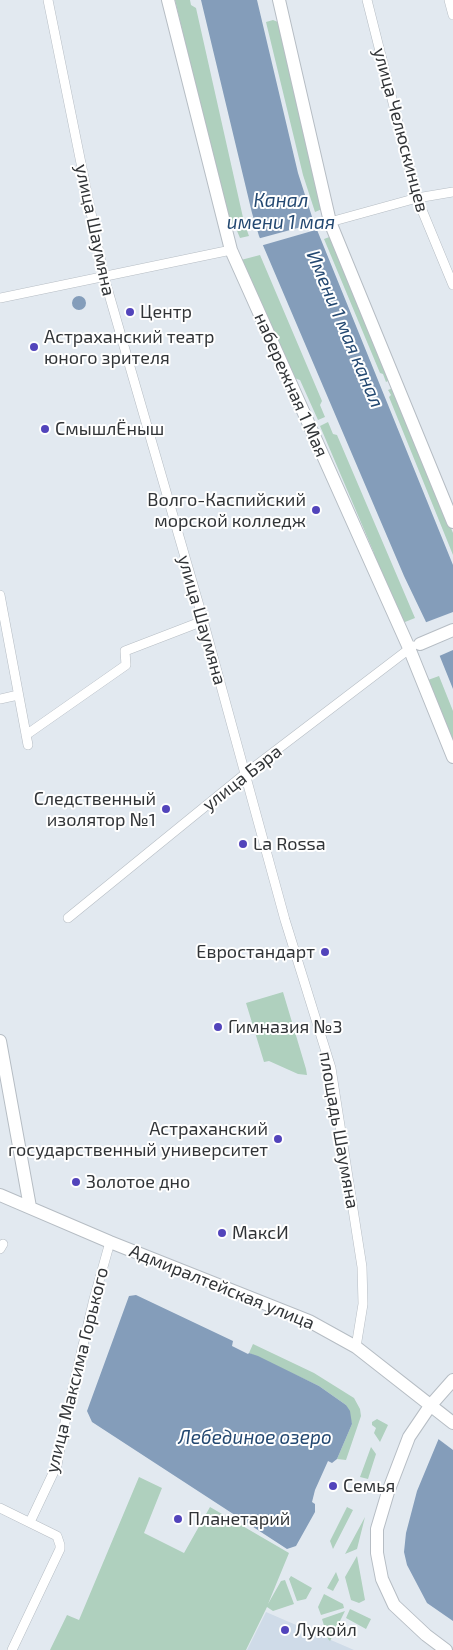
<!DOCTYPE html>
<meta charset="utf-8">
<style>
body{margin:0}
canvas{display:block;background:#e2e9f0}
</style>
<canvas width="453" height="1650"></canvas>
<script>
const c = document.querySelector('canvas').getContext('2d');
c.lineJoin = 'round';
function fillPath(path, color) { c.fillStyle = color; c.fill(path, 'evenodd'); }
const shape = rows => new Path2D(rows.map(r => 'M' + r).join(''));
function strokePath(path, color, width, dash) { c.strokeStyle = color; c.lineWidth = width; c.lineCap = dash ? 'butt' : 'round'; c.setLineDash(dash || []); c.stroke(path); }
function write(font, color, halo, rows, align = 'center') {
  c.font = font + ' "Exo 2",sans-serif'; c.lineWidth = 4; c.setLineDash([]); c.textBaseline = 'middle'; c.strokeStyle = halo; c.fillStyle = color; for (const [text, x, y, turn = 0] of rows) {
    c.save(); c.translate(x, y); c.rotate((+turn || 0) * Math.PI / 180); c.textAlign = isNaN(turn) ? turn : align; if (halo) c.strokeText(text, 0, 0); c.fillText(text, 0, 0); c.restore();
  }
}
fillPath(shape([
 [266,1612,354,1650,247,1650]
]), '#cfdbe8');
fillPath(shape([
 [175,0,190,0,191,5,196,8,244,222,249,236,240,238,235,226,230,227],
 [273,20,278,22,322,209,315,212,303,175,266,22],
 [332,236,390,380,386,382,383,374,380,373,324,239],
 [260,255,322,401,320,405,325,417,318,420,300,380,291,377,241,260],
 [393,388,453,533,453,555,389,397,391,395,388,390],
 [328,422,333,434,337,435,415,618,400,624,374,563,374,553,320,426],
 [439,676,453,711,453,740,428,680],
 [283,992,306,1069,307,1075,298,1074,269,1061,264,1062,246,1003],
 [253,1344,314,1373,354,1398,360,1409,361,1416,346,1460,337,1459,352,1424,346,1405,319,1386,249,1353],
 [377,1419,388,1425,380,1442,374,1433,376,1428,372,1425,372,1422],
 [371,1447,376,1454,368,1479,360,1477],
 [139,1477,162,1488,144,1533,184,1553,210,1507,289,1553,268,1604,281,1581,285,1580,294,1604,273,1611,267,1607,246,1650,50,1650,67,1615,79,1620],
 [347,1507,353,1510,333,1549,330,1541],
 [365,1517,357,1549,345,1554],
 [357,1556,365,1600,359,1603,351,1600,345,1577],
 [336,1572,339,1580,333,1591,327,1588],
 [291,1576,312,1588,306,1599,297,1601,289,1579],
 [324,1594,343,1604,344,1608,321,1615,318,1607],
 [350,1609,371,1619,366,1629,346,1618],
 [345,1611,330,1641,328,1639,322,1619]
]), '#afd0be');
fillPath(shape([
 [201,0,257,0,298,173,313,220,453,565,453,689,426,622,404,576,259,236,252,213],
 '72 303a7 7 0 1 1 14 0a7 7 0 1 1-14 0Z',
 [136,1295,233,1341,232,1346,248,1354,249,1353,258,1356,319,1386,346,1405,350,1411,352,1424,337,1459,332,1463,328,1461,315,1490,312,1502,315,1504,315,1512,296,1546,287,1549,92,1422,87,1411,129,1296],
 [453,1422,453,1621,427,1603,407,1565,404,1552,406,1533,417,1491,439,1438]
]), '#849dba');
fillPath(shape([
 [316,223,319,229,260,246,257,239],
 [453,612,453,650,437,657,424,623],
 [451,1420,453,1420,453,1450,437,1438]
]), '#e2e9f0');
const street = shape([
 [48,0,104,277,200,609,285,920,331,1068,362,1267,363,1304,356,1347],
 [367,0,417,198,453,285],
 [449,0,453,15],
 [330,222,417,198,453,192],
 [0,298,231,250],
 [0,595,28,745],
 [0,699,18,695],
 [26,735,126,665,125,651,203,621],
 [68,918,245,774,413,646],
 [0,1249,3,1244],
 [0,1508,57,1536,60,1545,60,1549,12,1650],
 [30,1522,57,1465,66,1417,94,1299,110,1242]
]);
const secondary = shape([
 [168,0,231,250,409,648,453,757],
 [279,0,330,222,453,522],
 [420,644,453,630],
 [0,1041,30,1207],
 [0,1195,110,1242,309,1321,356,1347,453,1423],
 [446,1650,426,1635,394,1605,382,1579,377,1553,377,1529,388,1492,409,1437,430,1406,453,1380]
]);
strokePath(street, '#b6bdc4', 10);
strokePath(secondary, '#b6bdc4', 14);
strokePath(street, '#fff', 9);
strokePath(secondary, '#fff', 12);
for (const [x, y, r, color] of [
 [130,312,5,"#5244bb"],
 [34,347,5,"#5244bb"],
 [45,429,5,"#5244bb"],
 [316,510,5,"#5244bb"],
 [166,809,5,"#5244bb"],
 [243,844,5,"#5244bb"],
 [325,952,5,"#5244bb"],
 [218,1027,5,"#5244bb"],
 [278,1139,5,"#5244bb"],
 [76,1182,5,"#5244bb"],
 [222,1233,5,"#5244bb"],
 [333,1486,5,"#5244bb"],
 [178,1519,5,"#5244bb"],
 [285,1630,5,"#5244bb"]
]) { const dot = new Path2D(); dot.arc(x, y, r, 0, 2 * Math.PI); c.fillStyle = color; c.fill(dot); strokePath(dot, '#fff', 2); }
write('18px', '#313437', '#fff', [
 ["улица Челюскинцев",401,130,75],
 ["улица Шаумяна",95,230,78],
 ["набережная 1 Мая",291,385,66],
 ["улица Шаумяна",202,620,74],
 ["улица Бэра",242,778,-38],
 ["площадь Шаумяна",339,1130,80],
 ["Адмиралтейская улица",222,1287,22],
 ["улица Максима Горького",77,1370,-76]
]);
write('18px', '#313437', '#fff', [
 ["Центр",140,312],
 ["Астраханский театр",44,337],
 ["юного зрителя",44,358],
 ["СмышлЁныш",55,429],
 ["Волго-Каспийский",306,500,"right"],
 ["морской колледж",306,521,"right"],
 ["Следственный",156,799,"right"],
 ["изолятор №1",156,820,"right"],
 ["La Rossa",253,844],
 ["Евроcтандарт",315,952,"right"],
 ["Гимназия №3",228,1027],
 ["Астраханский",268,1129,"right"],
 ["государственный университет",268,1150,"right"],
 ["Золотое дно",86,1182],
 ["МаксИ",232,1233],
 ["Семья",343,1486],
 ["Планетарий",188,1519],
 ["Лукойл",295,1630]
], 'left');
write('italic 19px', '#234871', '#fff', [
 ["Канал",281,201],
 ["имени 1 мая",281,223],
 ["Имени 1 мая канал",345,329,67],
 ["Лебединое озеро",255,1438]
]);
</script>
